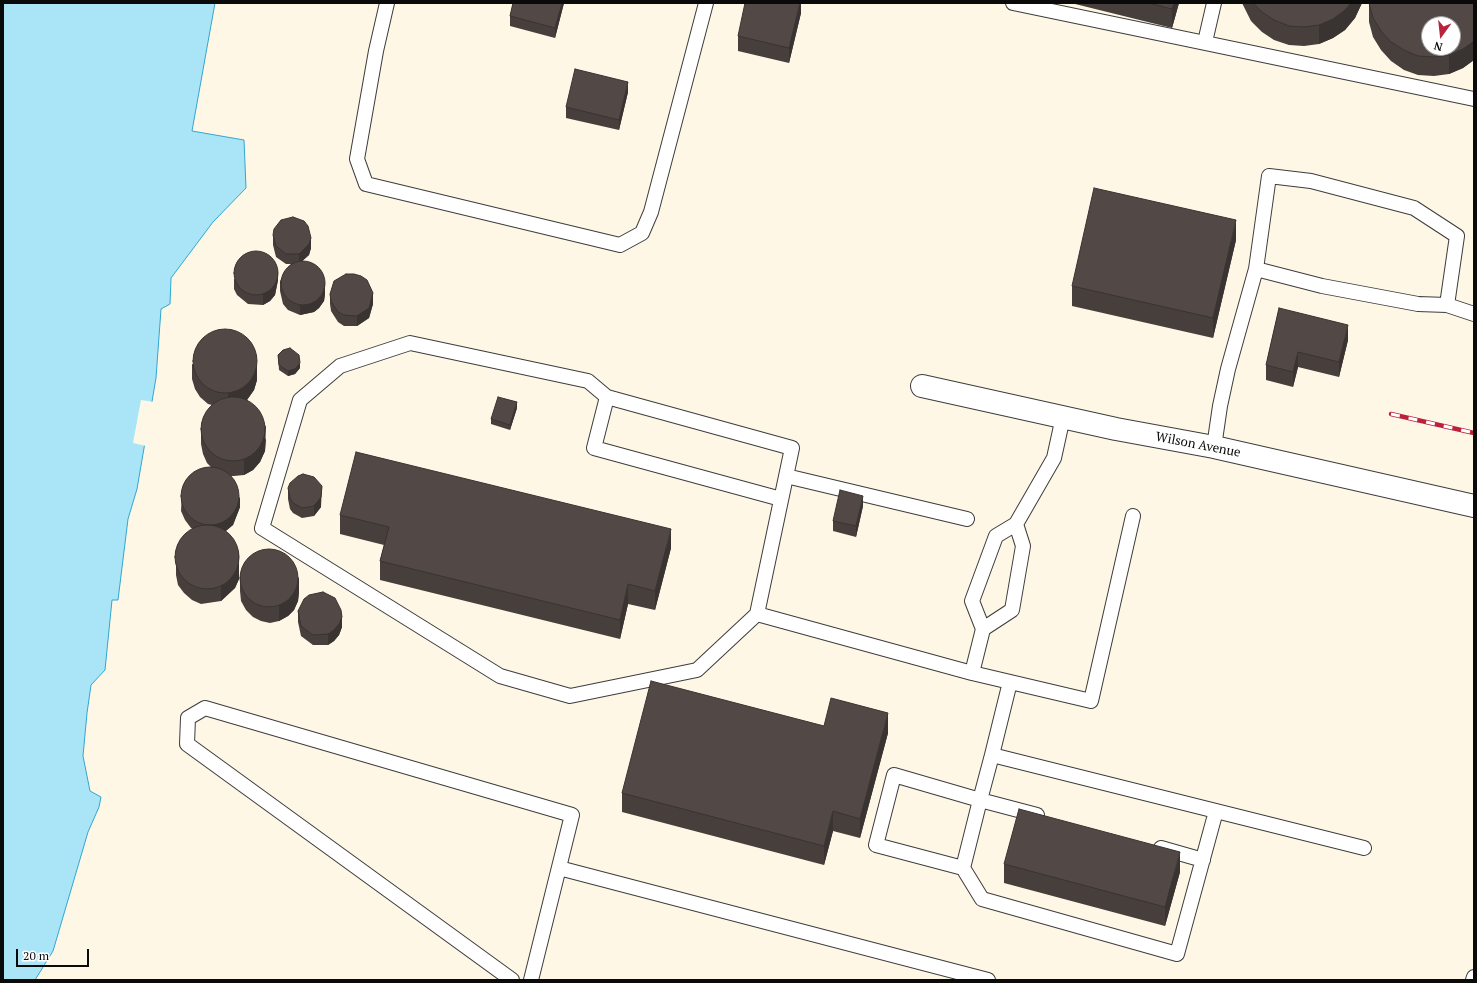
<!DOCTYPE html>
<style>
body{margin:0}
#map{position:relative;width:1477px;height:983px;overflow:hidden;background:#fff7e6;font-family:"PT Serif",serif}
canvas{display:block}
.frame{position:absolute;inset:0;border:4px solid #0a0a0a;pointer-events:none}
.north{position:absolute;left:1421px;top:16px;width:40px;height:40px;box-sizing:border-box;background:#fff;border:1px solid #9d9d9d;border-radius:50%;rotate:195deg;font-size:11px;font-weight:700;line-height:16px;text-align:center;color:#0a0a0a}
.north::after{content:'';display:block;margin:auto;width:14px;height:18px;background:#bb203d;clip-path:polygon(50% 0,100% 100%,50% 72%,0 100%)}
.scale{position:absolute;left:16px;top:949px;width:73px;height:18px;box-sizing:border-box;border:2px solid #0a0a0a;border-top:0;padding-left:5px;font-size:12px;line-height:14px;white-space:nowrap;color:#0a0a0a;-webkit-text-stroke:3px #fff;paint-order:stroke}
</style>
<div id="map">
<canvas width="1477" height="983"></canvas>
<div class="frame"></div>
<div class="north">N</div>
<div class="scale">20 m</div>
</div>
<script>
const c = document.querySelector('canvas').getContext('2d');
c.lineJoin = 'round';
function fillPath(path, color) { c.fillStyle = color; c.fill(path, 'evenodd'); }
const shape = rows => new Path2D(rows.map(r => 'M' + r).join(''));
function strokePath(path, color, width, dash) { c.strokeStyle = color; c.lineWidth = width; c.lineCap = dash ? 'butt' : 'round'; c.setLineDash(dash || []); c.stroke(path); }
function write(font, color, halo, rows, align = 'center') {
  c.font = font + ' "PT Serif",serif'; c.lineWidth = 4; c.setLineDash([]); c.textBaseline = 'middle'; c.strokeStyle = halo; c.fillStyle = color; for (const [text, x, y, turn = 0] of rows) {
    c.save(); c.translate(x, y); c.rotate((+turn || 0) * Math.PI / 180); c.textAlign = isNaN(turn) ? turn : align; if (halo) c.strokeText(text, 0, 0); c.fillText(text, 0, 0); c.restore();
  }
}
const water = shape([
 [3,3,215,3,192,131,244,140,246,188,213,222,171,278,170,304,161,309,156,378,137,489,128,519,118,600,112,600,105,670,91,685,87,713,83,756,90,791,101,797,99,807,88,832,53,951,35,980,3,980,3,3]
]);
fillPath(water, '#aae5f7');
strokePath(water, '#30a6cf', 1);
fillPath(shape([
 [141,400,154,402,146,446,133,443]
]), '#fff7e6');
const service = shape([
 [387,3,376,51,357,159,366,184,620,245,642,233,651,212,706,3],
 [1013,3,1474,99],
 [1205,42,1214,3],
 [1447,305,1474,314],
 [607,397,588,381,410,343,340,366,300,400,262,528,500,676,570,696,697,670,757,614,792,448,607,397,594,448,781,499],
 [1214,447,1220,406,1228,369,1256,269,1269,176,1311,181,1414,208,1457,236,1447,305,1418,304,1322,286,1256,269],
 [786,476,967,519],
 [1016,524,1054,458,1063,417],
 [757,614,972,673,1091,701,1133,516],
 [972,673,983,629,972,601,996,536,1016,524,1023,546,1012,610,983,629],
 [1010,682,992,755,980,800,963,868,876,845,894,775,980,800,1037,815],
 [992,755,1364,848],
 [1161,848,1203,860],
 [559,868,988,980],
 [963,868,982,899,1177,954,1216,811],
 [512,980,187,744,188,718,205,708,572,815,531,980],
 [1473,980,1474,977]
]);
const minor = shape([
 [922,386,1116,429,1214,447,1474,506]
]);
strokePath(service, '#3d3d3d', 16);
strokePath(minor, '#3d3d3d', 24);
strokePath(service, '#fff', 14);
strokePath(minor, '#fff', 22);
const rail = shape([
 [1391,414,1474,433]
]);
strokePath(rail, '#bb203d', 4.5);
strokePath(rail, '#fff', 3, [9]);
fillPath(shape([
 [513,3,564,3,555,38,510,26,510,16],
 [801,3,801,13,789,63,738,51,738,36],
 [1071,3,1179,3,1172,28],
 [1242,3,1362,3,1355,18,1345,30,1333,38,1319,44,1304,46,1289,45,1274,40,1262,32,1251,21],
 [1369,3,1474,3,1474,60,1463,68,1449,74,1434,76,1418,75,1404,70,1391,61,1381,50,1373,37,1369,22],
 [628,92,619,130,566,118,566,107],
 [273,235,311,248,309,255,302,261,325,294,324,301,319,308,314,312,300,315,288,310,283,304,280,291,280,281,291,264,286,264,276,257,273,245],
 [1236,240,1213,338,1072,306,1072,286],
 [234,279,278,280,275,295,270,301,263,305,248,304,237,295,234,289],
 [330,294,373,304,369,318,357,326,344,326,338,322,331,311,330,304],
 [1279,308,1348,340,1339,377,1298,367,1293,387,1266,380,1266,365],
 [278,355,300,368,295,374,288,376,279,370],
 [192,364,257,380,254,390,247,400,266,440,265,451,260,462,253,470,244,475,234,476,230,476,240,507,233,525,225,531,239,579,235,588,221,601,201,604,192,600,184,593,178,585,176,575,176,560,193,529,191,528,185,520,181,511,182,490,211,467,207,463,203,454,201,444,201,429,212,405,208,404,200,397,195,389,192,379],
 [517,408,510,430,491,424,491,419],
 [288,488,321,507,314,516,302,518,293,513,290,509,288,499],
 [863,506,856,537,833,531,833,521],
 [340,515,671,548,655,610,628,604,620,639,380,580,380,561,384,545,340,534],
 [240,576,299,592,298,601,294,610,288,616,279,621,270,623,261,621,253,617,246,610,241,601,240,591],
 [298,611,342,627,339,635,334,641,328,645,313,645,301,636,298,622],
 [824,726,888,733,860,838,833,831,824,865,622,812,622,793],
 [1004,864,1180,872,1165,926,1004,883]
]), '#473f3c');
fillPath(shape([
 [562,3,564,3,555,38,555,28],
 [800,3,801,3,801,13,789,63,789,48],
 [1174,3,1179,3,1172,28,1172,9],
 [1351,3,1362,3,1355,18,1345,30,1333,38,1319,44,1319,25],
 [1474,41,1474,60,1463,68,1449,74,1449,55],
 [628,82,628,92,619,130,619,120],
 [1236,220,1236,240,1213,338,1213,318],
 [311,238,311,248,309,255,299,264,299,254],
 [278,270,278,280,275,295,270,301,263,305,263,295],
 [325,283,325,294,324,301,319,308,314,312,300,315,300,305],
 [373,293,373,304,369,318,357,326,357,316],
 [1348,325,1348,340,1339,377,1339,362],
 [1298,352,1298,367,1293,387,1293,372],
 [300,363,300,368,295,374,288,376,288,371],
 [257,365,257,380,254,390,247,400,228,409,228,394],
 [517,402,517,408,510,430,510,425],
 [266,425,265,451,260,462,253,470,244,475,244,459],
 [322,486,321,507,314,516,314,506],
 [863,496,863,506,856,537,856,526],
 [240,497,240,507,233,525,226,531,209,535,209,525],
 [671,529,671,548,655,610,655,591],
 [239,552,239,579,235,588,221,601,221,586],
 [299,577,299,592,298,601,294,610,288,616,279,621,279,606],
 [628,584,628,604,620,639,620,620],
 [342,617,342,627,339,635,334,641,328,645,328,634],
 [888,713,888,733,860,838,860,819],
 [833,811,833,831,824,865,824,846],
 [1180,852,1180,872,1165,926,1165,907]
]), '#393331');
const building = shape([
 [513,3,562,3,555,28,510,16,513,3],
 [745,3,800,3,789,48,738,36,745,3],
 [1149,3,1174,3,1172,9,1149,3],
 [1253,3,1351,3,1345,10,1333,19,1319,25,1304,27,1289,26,1274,20,1262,12,1253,3],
 [1369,3,1474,3,1474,41,1463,49,1449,55,1434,57,1418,56,1404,50,1391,42,1381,31,1373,18,1369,3],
 [1429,24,1453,24,1453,48,1429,48,1429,24],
 [575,69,628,82,619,120,566,107,575,69],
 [1094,188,1236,220,1213,318,1072,286,1094,188],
 [293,217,304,221,308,226,311,238,309,244,299,254,286,254,276,246,273,235,274,229,281,220,293,217],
 '234 273a22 22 0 1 1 44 0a22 22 0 1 1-44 0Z',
 '281 283a22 22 0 1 1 44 0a22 22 0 1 1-44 0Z',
 [346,274,354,274,361,276,367,280,373,293,369,308,357,316,344,315,338,312,331,301,330,294,334,281,346,274],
 [1279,308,1348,325,1339,362,1298,352,1293,372,1266,365,1279,308],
 '193 361a32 32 0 1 1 64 0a32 32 0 1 1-64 0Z',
 [290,348,299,355,300,363,295,369,288,371,279,365,278,355,283,350,290,348],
 '201 429a32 32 0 1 1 64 0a32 32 0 1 1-64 0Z',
 [498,397,517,402,510,425,491,419,498,397],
 [356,452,671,529,655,591,628,584,620,620,380,561,389,527,340,515,356,452],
 '181 496a29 29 0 1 1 58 0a29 29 0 1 1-58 0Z',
 [303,474,314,477,322,486,321,497,314,506,302,508,293,503,290,498,288,488,290,483,298,476,303,474],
 [840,490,863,496,856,526,833,521,840,490],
 '175 557a32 32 0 1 1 64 0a32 32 0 1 1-64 0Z',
 '240 578a29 29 0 1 1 58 0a29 29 0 1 1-58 0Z',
 [323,592,335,598,341,610,342,617,339,624,334,630,328,634,313,635,301,626,298,611,304,599,309,595,323,592],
 [651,681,824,726,831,698,888,713,860,819,833,811,824,846,622,793,651,681],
 [1019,809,1180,852,1165,907,1004,864,1019,809]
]);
fillPath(building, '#524946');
strokePath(building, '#393331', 1);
write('13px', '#0a0a0a', '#fff', [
 ["Wilson Avenue",1198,445,11]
]);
</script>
